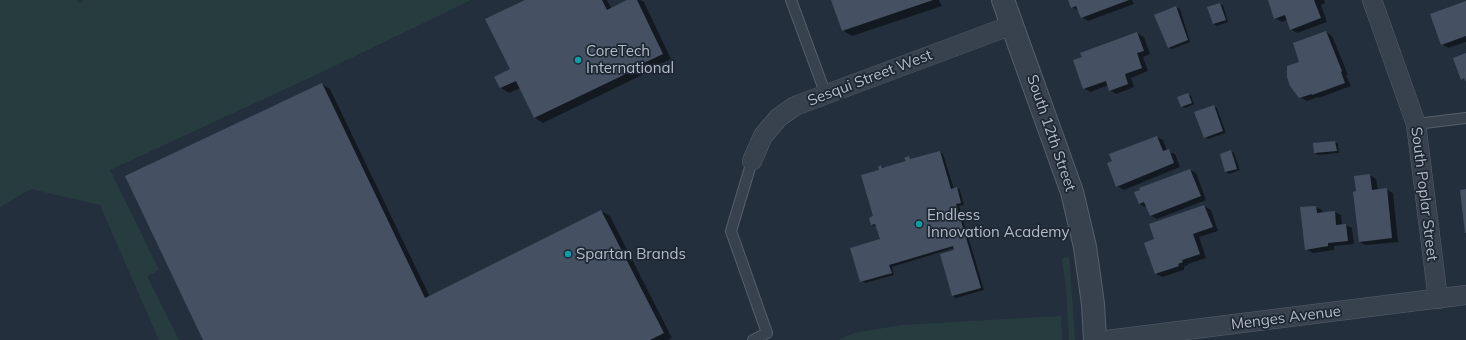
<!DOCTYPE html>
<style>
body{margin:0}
canvas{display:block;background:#242f3e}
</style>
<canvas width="1466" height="340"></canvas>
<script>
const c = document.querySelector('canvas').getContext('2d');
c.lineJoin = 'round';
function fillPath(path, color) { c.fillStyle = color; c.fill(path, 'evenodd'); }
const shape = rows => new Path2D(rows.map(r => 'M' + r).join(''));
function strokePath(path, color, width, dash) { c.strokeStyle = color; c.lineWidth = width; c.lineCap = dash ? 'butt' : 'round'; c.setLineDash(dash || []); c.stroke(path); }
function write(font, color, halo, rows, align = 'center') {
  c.font = font + ' Mulish,sans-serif'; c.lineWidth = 3.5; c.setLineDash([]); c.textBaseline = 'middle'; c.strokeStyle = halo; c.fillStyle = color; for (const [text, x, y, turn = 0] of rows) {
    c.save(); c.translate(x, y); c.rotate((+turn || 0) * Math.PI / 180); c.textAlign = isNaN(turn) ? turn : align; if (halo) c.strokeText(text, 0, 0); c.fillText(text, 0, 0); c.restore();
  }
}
fillPath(shape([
 [0,0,77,0,80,3,83,0,471,0,322,72,110,170,159,270,147,276,179,340,159,340,100,205,31,189,0,207],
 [1069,257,1071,283,1075,340,1069,340,1066,286,1062,258],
 [1061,316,1062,340,839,340,854,333,902,325]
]), '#263c3f');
fillPath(shape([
 [527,0,607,0,612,9,630,0,640,0,644,2,671,59,641,73,642,75,543,123,535,118,520,88,509,93,501,88,512,70],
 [832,0,939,0,942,6,852,36,842,30],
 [1070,0,1132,0,1134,4,1088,21,1082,17,1079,11,1072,7],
 [1269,0,1324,0,1325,3,1321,5,1327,22,1297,33,1291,29,1287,20,1282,22,1275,18],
 [1466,3,1466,42,1448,48,1442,44],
 [1219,4,1223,5,1228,22,1217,26,1214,24,1208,7],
 [1176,7,1180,9,1190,42,1172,49,1168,47],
 [1326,32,1332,36,1348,75,1346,75,1351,86,1319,98,1318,97,1307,101,1300,97,1301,62],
 [1137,33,1144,37,1150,54,1143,57,1148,71,1131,78,1134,87,1116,94,1110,90,1109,85,1090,92,1084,88],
 [322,84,330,89,430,297,601,211,610,216,672,338,668,340,204,340],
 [1188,95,1191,96,1194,104,1185,108,1182,106],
 [1214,106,1217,108,1226,133,1208,139,1205,137],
 [1157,137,1163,140,1167,151,1175,154,1180,167,1124,190,1117,186],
 [1335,142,1338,144,1339,153,1318,155,1315,153],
 [1231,151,1234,153,1240,170,1229,174,1226,172],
 [940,152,943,154,954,189,957,188,960,190,964,205,959,206,984,290,956,298,953,296,941,255,955,251,954,248,892,267,894,275,865,283,861,281,881,240,877,226,875,226,872,225,874,217,881,166,885,168,907,162,908,157,913,160],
 [1190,170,1196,173,1206,200,1157,219,1151,216,1147,207,1146,207,1139,204],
 [1370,175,1376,179,1378,190,1386,189,1393,193,1398,242,1366,245,1359,242],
 [1204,206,1211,210,1218,231,1199,237,1206,258,1188,264,1188,265,1184,267,1184,270,1162,277,1156,274,1155,240],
 [1316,207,1322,210,1323,213,1335,212,1341,215,1342,225,1346,225,1352,228,1354,244,1334,246,1334,250,1313,253,1306,249]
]), '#0007');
fillPath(shape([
 [525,0,602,0,607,10,627,0,637,0,663,54,633,68,634,70,534,118,516,81,500,88,494,77,510,69,485,19],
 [831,0,933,0,842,31],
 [1068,0,1129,0,1081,18,1076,6,1071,8],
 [1268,0,1314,0,1321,18,1290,30,1285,15,1274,19],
 [1466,1,1466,36,1441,45,1430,14],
 [1220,3,1226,20,1213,24,1207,7],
 [1176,6,1188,40,1168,48,1154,15],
 [1326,31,1342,71,1341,72,1345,83,1312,95,1312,94,1299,98,1290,86,1287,77,1287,66,1299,62,1293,43],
 [1137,32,1144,51,1137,53,1142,68,1125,74,1128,84,1109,91,1106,81,1083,89,1073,60,1082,57,1080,53],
 [1466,53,1466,82,1464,78,1461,80,1453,58],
 [322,83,425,298,601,210,664,333,650,340,203,340,125,176],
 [1188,93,1192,103,1181,107,1177,97],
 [1214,105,1223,131,1204,138,1194,112],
 [1157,136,1163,151,1169,149,1174,163,1116,187,1107,163,1112,161,1109,154],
 [1335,141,1337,151,1314,153,1313,143],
 [1231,150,1237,169,1225,172,1220,154],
 [940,151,951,189,957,187,961,203,956,204,981,288,952,296,940,254,954,250,953,246,889,265,892,273,860,282,850,248,880,239,875,224,871,225,869,218,873,216,861,175,879,170,878,167,881,165,882,168,906,161,904,158,909,156,910,159],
 [1190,169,1201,196,1150,216,1144,202,1139,204,1134,192,1140,190,1139,188],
 [1370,174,1372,190,1387,188,1392,238,1359,242,1353,192,1356,191,1354,176],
 [1466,189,1466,233,1465,233,1460,190],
 [1204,205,1213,227,1193,234,1200,254,1182,260,1183,262,1178,264,1179,266,1155,274,1144,243,1154,239,1149,224],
 [1316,206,1317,213,1335,211,1336,225,1346,224,1348,241,1328,243,1328,246,1305,250,1300,207]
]), '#455162');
const service = shape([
 [791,0,826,95],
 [1416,124,1466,118],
 [752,161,731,231,767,333,753,340]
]);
const minor = shape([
 [1372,0,1416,124,1438,299],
 [752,161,763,136,778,118,795,106,1012,25],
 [1107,340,1466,295]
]);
const tertiary = shape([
 [1003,0,1072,192,1085,247,1093,304,1095,340]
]);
strokePath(service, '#565f6c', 12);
strokePath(minor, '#565f6c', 20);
strokePath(tertiary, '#565f6c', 24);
strokePath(service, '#38414e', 10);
strokePath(minor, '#38414e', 19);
strokePath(tertiary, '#38414e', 22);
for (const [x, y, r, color] of [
 [578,60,4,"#0f9aa8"],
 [919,224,4,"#0f9aa8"],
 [568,254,4,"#0f9aa8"]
]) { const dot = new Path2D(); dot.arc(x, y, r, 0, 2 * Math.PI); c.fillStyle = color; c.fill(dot); strokePath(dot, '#1d2633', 1.5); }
write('15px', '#b4bcc9', '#1d2633', [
 ["CoreTech",586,51],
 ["International",586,68],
 ["Endless",927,215],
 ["Innovation Academy",927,232],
 ["Spartan Brands",576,254]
], 'left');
write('15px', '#b4bcc9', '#1d2633', [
 ["Sesqui Street West",870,78,-21],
 ["South 12th Street",1051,133,71],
 ["South Poplar Street",1424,194,83],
 ["Menges Avenue",1286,318,-7]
]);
</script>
